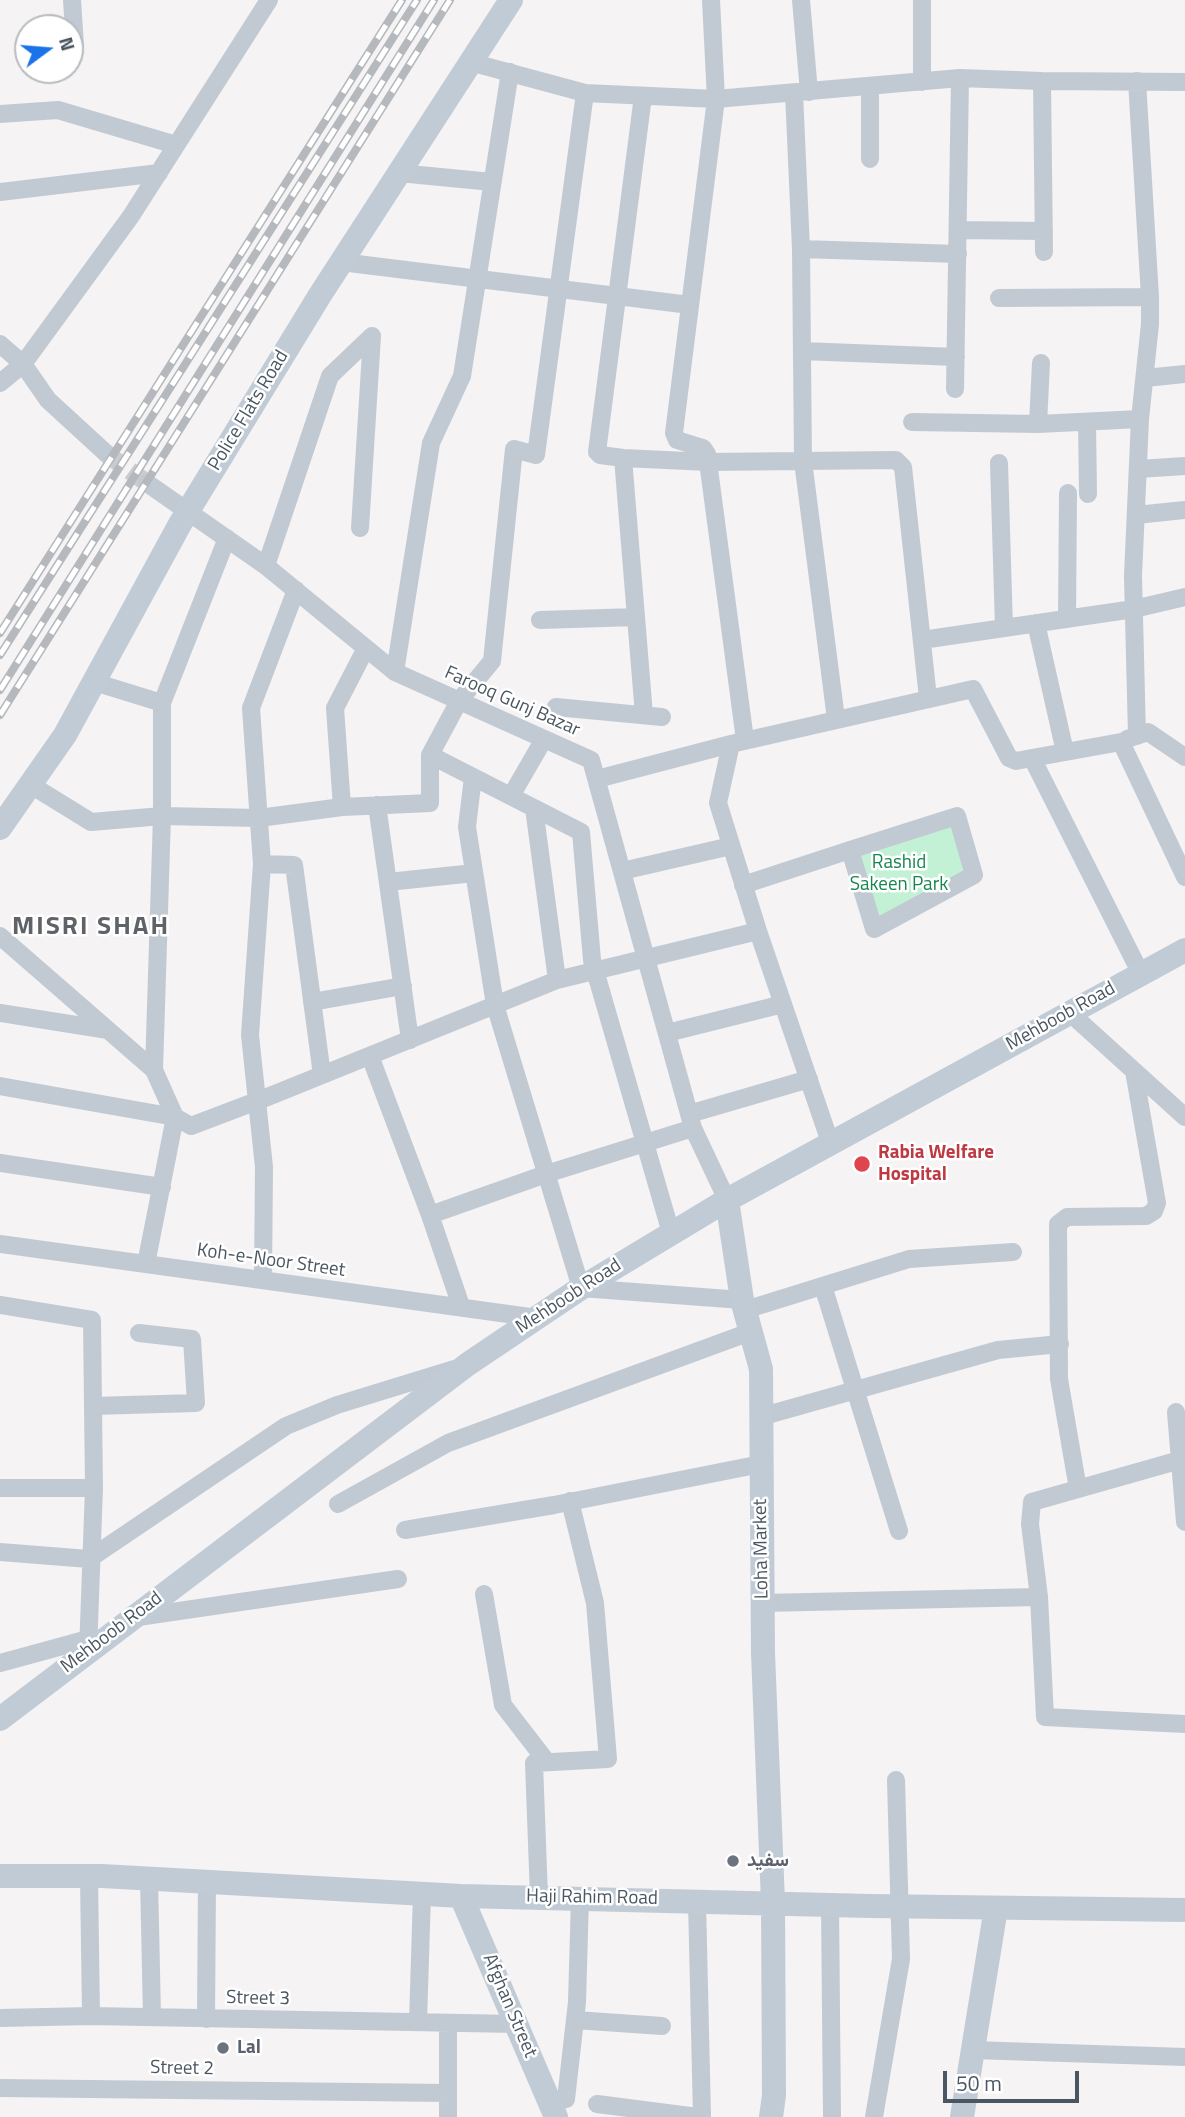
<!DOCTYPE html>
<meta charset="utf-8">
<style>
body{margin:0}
#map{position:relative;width:1185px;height:2117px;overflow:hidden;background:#f5f3f3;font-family:"Titillium Web",sans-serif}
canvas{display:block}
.north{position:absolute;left:14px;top:14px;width:70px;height:70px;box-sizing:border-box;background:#fff;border:2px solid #b7bbc0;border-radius:50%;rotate:74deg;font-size:19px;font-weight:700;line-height:28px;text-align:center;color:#4a5661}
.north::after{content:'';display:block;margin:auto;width:24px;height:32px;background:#1a73e8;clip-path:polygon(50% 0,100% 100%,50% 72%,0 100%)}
.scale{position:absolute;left:943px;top:2071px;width:136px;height:32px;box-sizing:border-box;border:4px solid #4a5661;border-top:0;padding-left:9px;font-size:21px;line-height:24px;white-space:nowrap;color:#4a5661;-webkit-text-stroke:5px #fff;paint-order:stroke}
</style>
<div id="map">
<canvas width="1185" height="2117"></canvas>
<div class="north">N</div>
<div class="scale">50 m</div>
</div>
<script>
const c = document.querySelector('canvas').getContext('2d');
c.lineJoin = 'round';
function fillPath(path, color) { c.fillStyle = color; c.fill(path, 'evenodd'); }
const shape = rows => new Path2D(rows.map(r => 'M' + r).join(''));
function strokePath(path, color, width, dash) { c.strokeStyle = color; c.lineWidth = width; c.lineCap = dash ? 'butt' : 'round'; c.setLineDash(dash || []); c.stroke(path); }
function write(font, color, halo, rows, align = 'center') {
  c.font = font + ' "Titillium Web",Vazirmatn,sans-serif'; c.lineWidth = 5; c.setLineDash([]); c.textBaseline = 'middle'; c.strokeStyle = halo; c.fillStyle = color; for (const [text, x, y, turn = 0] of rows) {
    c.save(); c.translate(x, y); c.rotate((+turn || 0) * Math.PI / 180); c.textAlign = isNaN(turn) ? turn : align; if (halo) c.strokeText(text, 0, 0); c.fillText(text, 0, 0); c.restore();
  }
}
fillPath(shape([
 [957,816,974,875,874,929,850,850]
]), '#c3f1d5');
strokePath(shape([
 [108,455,147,483]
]), '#caccce', 18, [18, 9]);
strokePath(shape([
 [72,0,75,46],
 [711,0,716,99,674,433,677,440,703,448,707,454,745,740],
 [801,0,809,92],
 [922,0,922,82],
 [470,62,585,93,716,99,960,78,1042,81,1185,82],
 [1042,81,1044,252],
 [1137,81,1150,297],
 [870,86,870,159],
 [794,93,801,249,803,461,836,719],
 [643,96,597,452,600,455,623,458,708,462,896,460,903,467,928,698],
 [0,114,58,110,176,145],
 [399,173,492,182],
 [0,192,159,173],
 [958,230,1044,231],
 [801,249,958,254],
 [341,262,690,305],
 [999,298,1150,297,1150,324,1140,419,1133,576,1137,736],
 [0,344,23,364,48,400,108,455],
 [802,351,956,357],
 [1145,378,1185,374],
 [0,383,23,364,131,216,269,0],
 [955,389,960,78],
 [912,422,1038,424,1140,419],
 [1087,422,1088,494],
 [1038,424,1041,363],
 [623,458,644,715],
 [999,463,1004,628],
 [1138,469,1185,466],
 [147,483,266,566,395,672,591,760,693,1128,727,1200],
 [1136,515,1185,510],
 [360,528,372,336],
 [266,566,330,376,372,336],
 [1067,619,1068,493],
 [540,620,636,617],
 [1036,623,1065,752],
 [922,640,1134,609,1185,597],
 [395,672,431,443,462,376,510,72],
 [94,682,162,703],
 [556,707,662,717],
 [1127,739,1148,732,1185,757],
 [731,744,718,803,758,931,830,1142],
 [430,755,581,832,592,960,671,1233],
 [1032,758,1121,742,1185,877],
 [473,777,467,827,495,1005,581,1288,742,1300],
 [597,779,731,744,973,689,1009,758,1016,761,1032,758,1141,974],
 [31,785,91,822,162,816,259,818,342,807,430,803,430,755,459,701,492,661,514,449,536,455,585,93],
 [511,796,544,739],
 [377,805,410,1040],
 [342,807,335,708,365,650],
 [534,808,557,980],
 [262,864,251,708,296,590],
 [622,871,731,846],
 [388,882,474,873],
 [743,885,850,850,957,816,974,875,874,929,850,850],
 [0,936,154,1070],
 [312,1002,403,986],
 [1069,1012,1185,1117],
 [0,1013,108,1030],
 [667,1033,783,1004],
 [370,1056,430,1215,461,1306],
 [0,1086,175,1117,191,1126,270,1096,557,980,758,931],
 [689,1114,809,1079],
 [0,1163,162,1187],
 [430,1215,546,1174,693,1128],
 [0,1244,537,1318],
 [146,1264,175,1117,154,1070,162,816,162,703,227,538],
 [263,1280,264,1167,250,1035,262,864,294,865,322,1075],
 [823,1286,899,1531],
 [0,1305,92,1320,94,1488,88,1652],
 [745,1310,909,1259,1013,1252],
 [93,1406,196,1403,192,1339,139,1333],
 [1176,1412,1185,1522],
 [760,1417,998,1350,1060,1344],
 [1180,1460,1032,1502,1030,1524,1039,1597,1045,1717,1185,1724],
 [0,1488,94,1488],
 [1078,1489,1059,1379,1058,1224,1067,1217,1146,1216,1154,1211,1157,1203,1134,1071],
 [338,1504,448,1443,750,1332],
 [405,1530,554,1505,761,1464],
 [0,1552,89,1559,286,1426,337,1405,454,1369],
 [484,1594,503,1705,547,1762],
 [762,1603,1039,1597],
 [138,1617,398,1579],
 [0,1663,88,1639],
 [89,1876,91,2016],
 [149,1878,152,2017],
 [539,1897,534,1763,608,1759,595,1603,570,1501],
 [697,1901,702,2117],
 [830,1904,832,2117],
 [0,2018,91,2016,516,2024],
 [206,2019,207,1882],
 [575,2020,662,2026],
 [418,2022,422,1894],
 [973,2050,1185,2057],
 [0,2088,448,2093],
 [550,2103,566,2099,577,2002,580,1898],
 [597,2104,698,2117],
 [448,2117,448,2023],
 [874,2117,901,1959,896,1780]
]), '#c1cad2', 18);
strokePath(shape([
 [0,828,65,735,180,524,320,295,511,0],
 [727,1200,742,1300,761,1369,763,1653,773,1902,774,2095,771,2117],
 [0,1719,468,1364,581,1288,727,1200,1185,950],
 [0,1876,102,1876,461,1896,871,1906,1185,1910],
 [461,1896,556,2117],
 [962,2117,996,1908]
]), '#c1cbd6', 24);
const rail = shape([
 [0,633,402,0],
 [0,655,417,0],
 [0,690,434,0],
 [0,715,450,0]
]);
strokePath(rail, '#b5b8bd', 8);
strokePath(rail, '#fff', 5, [16]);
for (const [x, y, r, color] of [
 [862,1164,9,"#e0444e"],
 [733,1861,7,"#6b7280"],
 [223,2048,7,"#6b7280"]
]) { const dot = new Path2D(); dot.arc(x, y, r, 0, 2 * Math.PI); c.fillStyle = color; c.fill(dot); strokePath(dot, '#fff', 2.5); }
write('19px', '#4a5661', '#fff', [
 ["Police Flats Road",249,411,-59],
 ["Farooq Gunj Bazar",512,702,24],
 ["Mehboob Road",1061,1017,-29],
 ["Koh-e-Noor Street",271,1261,8],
 ["Mehboob Road",569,1297,-33],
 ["Loha Market",762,1549,-91],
 ["Mehboob Road",112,1633,-37],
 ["Haji Rahim Road",592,1898,1],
 ["Street 3",258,1999,1],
 ["Afghan Street",509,2006,67],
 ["Street 2",182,2069,1]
]);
write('19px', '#17864f', '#fff', [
 ["Rashid",899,863],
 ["Sakeen Park",899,885]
]);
write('bold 19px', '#be3a42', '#fff', [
 ["Rabia Welfare",878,1153],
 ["Hospital",878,1175]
], 'left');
write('bold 19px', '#5b616d', '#fff', [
 ["سفید",747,1861],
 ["Lal",237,2048]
], 'left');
c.letterSpacing = '2px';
write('bold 26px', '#5f6368', '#fff', [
 ["MISRI SHAH",91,928]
]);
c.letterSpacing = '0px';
</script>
